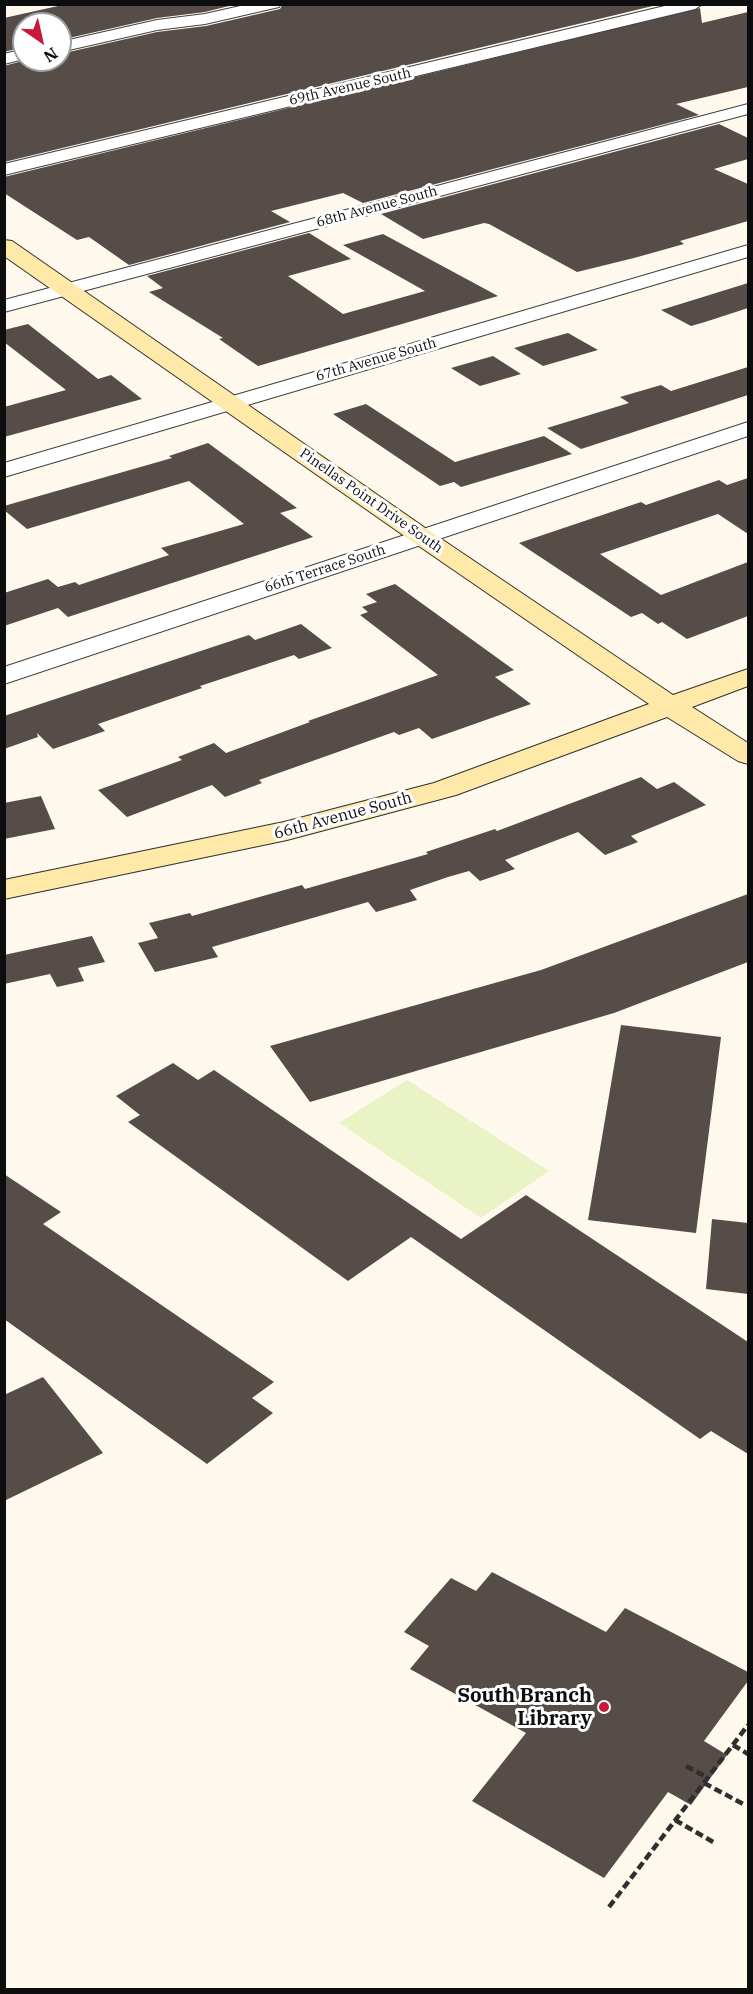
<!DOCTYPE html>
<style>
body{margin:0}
#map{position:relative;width:753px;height:1994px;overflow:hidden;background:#fff9ed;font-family:"IBM Plex Serif",serif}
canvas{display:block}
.frame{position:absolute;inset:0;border:6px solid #0d0d0d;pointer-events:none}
.north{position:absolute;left:12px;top:12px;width:60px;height:60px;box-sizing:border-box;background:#fff;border:2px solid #9e9e9e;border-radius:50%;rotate:146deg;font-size:16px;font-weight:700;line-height:24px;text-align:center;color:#0d0d0d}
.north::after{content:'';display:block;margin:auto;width:21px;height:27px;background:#c91839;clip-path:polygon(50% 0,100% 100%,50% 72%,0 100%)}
</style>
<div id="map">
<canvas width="753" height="1994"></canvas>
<div class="frame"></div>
<div class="north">N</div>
</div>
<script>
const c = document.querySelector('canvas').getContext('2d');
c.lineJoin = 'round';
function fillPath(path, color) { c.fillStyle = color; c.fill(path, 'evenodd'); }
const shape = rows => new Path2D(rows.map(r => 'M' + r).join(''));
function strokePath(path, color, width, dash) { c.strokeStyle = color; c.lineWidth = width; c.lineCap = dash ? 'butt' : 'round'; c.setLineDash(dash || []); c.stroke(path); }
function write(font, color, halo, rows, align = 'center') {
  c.font = font + ' "IBM Plex Serif",serif'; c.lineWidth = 6; c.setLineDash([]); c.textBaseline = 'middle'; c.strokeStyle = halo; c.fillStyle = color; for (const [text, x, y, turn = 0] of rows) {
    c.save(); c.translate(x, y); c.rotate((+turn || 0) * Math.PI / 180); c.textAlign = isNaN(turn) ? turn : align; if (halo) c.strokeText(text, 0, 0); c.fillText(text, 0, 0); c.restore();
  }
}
fillPath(shape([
 [407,1080,549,1171,481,1218,339,1123]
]), '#eaf3c5');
fillPath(shape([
 [67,4,237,4,205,12,157,18,60,40,60,24,24,24,24,47,4,52,4,18],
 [283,4,661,4,4,162,4,66,26,60,60,60,60,54,157,32,206,26,280,9],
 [700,8,702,23,748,12,748,87,676,104,699,115,363,203,343,193,271,211,290,222,129,265,89,237,77,240,4,193,4,177],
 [719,124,748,138,748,159,714,169,748,184,748,221,680,241,684,244,634,258,577,272,489,224,484,223,423,239,381,214],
 [309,233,351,259,288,276,343,314,425,291,343,245,383,234,498,296,258,366,219,339,223,338,149,292,163,288,147,276],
 [748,283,748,308,705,322,691,326,661,310],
 [28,324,98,379,111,375,142,399,4,437,4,407,66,390,4,342,4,330],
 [568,333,598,350,543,366,514,348],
 [493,356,521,374,480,386,451,368],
 [748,367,748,395,581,449,547,428,629,403,620,397,661,385,671,391],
 [366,404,455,462,544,436,572,454,461,487,454,482,440,486,333,414],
 [208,443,297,508,280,513,313,537,68,617,58,608,4,626,4,593,48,579,58,587,75,582,79,585,169,555,161,548,244,524,189,481,27,529,4,510,4,506,172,458,169,456],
 [748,478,748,534,718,514,600,554,661,595,748,562,748,616,687,639,662,622,658,624,642,613,631,617,519,543,641,502,646,505,719,480,727,485],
 [395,584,514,670,495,677,531,704,432,739,419,728,399,735,394,732,259,780,262,783,225,797,212,785,127,817,98,790,182,760,178,757,214,743,226,753,310,722,308,721,438,675,360,615,368,612,362,607,377,602,366,594],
 [301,624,332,648,299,659,294,655,200,686,202,688,98,724,105,731,53,749,37,733,38,737,4,749,4,716,249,635,255,640],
 [641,777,657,789,674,782,706,805,631,836,638,842,605,855,578,832,505,860,515,869,480,881,469,871,448,877,410,890,417,900,376,912,368,902,212,947,218,957,155,972,138,943,158,938,149,923,190,913,192,916,302,885,305,889,428,854,426,852,495,829,497,831],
 [41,796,55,829,4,839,4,803],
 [748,894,748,962,614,1013,310,1102,270,1046,541,970],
 [92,936,105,962,78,968,84,981,57,987,50,974,4,984,4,955],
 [621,1025,721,1037,696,1233,588,1220],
 [173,1063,198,1080,214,1070,461,1239,526,1195,748,1342,748,1454,711,1431,700,1439,411,1237,348,1281,128,1122,140,1115,116,1096],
 [4,1174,61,1212,43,1224,274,1382,252,1398,273,1413,207,1464,4,1319],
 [712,1219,748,1223,748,1294,706,1289],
 [43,1377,103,1453,4,1501,4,1395],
 [492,1572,606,1632,625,1608,748,1672,748,1681,704,1741,727,1755,691,1805,668,1792,604,1878,472,1801,526,1733,410,1669,429,1646,404,1632,451,1578,476,1591]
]), '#564c48');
const street = shape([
 [249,4,281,4,279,7,205,24,157,30,60,52,60,42,157,20,205,14,249,4],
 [673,4,703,4,695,9,4,175,4,164,673,4],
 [24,49,24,59,4,64,4,54,24,49],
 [748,104,748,114,4,312,4,300,748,104],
 [748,245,748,257,4,477,4,463,748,245],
 [748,422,748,436,4,684,4,667,748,422]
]);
const secondary = shape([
 [4,240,12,241,431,532,673,695,748,669,748,686,692,707,748,743,748,764,738,761,667,717,456,795,287,840,4,899,4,880,284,822,434,783,649,704,413,542,4,256,4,240]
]);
strokePath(street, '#404040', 2);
strokePath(secondary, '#2f2f2f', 2);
strokePath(shape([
 [733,1745,748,1754],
 [686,1766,708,1778],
 [704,1783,745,1805],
 [675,1820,715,1843],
 [609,1907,748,1725]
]), '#2f2f2f', 4.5, [8, 4]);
fillPath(street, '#fff');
fillPath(secondary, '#ffe9a8');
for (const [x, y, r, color] of [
 [604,1707,6,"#c91839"]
]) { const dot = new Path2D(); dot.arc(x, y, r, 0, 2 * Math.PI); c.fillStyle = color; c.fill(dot); strokePath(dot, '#fff', 2); }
write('14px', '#0d0d0d', '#fff', [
 ["69th Avenue South",350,87,-13],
 ["68th Avenue South",377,207,-15],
 ["67th Avenue South",376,360,-16],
 ["Pinellas Point Drive South",371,501,35],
 ["66th Terrace South",325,569,-18]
]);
write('16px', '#0d0d0d', '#fff', [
 ["66th Avenue South",343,816,-15]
]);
write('bold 20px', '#0d0d0d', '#fff', [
 ["South Branch",592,1696],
 ["Library",592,1719]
], 'right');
</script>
